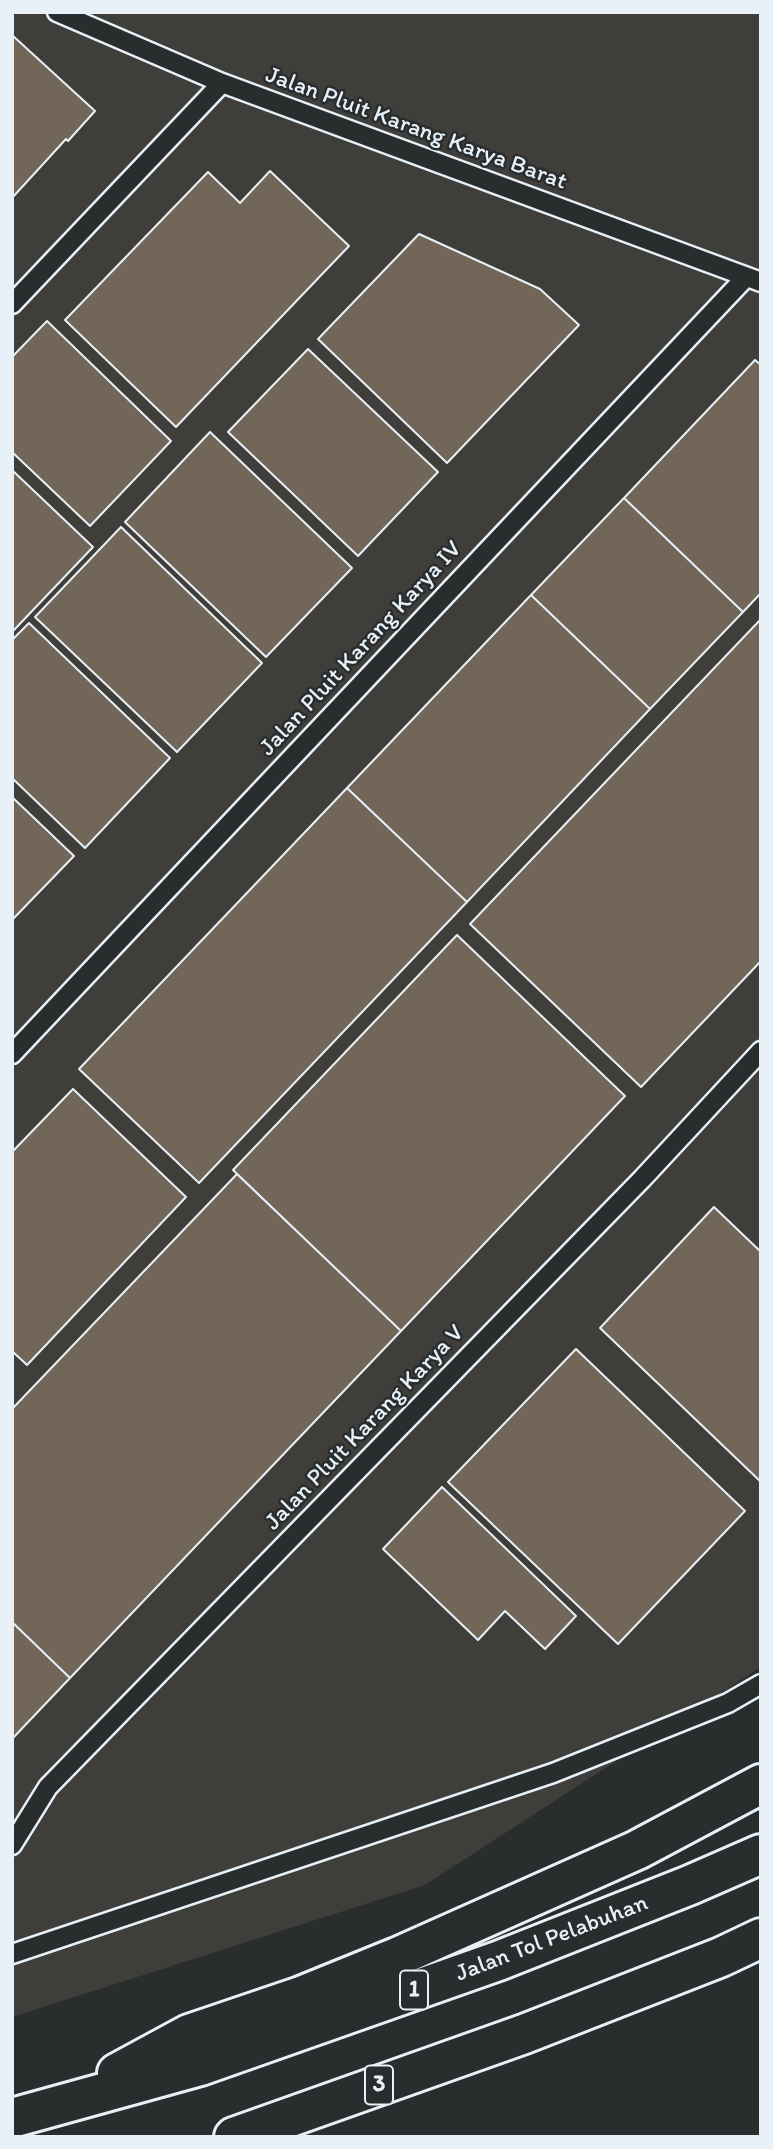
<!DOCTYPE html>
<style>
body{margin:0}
#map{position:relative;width:773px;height:2149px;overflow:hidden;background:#2a2d2e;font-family:Itim,sans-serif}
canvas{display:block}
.frame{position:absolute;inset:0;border:14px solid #e8f1f8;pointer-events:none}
</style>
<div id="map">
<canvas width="773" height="2149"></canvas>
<div class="frame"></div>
</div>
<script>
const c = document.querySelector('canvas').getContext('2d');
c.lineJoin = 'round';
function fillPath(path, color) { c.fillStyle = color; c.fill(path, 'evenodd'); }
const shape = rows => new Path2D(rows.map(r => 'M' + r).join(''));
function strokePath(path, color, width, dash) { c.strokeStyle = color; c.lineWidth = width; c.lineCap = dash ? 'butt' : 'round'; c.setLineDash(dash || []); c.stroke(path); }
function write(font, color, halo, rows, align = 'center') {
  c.font = font + ' Itim,sans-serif'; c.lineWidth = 5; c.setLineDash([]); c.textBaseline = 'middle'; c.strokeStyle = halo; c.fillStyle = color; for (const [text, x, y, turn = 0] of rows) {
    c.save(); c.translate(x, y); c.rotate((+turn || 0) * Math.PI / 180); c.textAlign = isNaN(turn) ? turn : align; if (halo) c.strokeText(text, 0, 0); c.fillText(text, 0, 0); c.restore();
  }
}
fillPath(shape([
 [12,12,761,12,761,1667,425,1885,12,2017]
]), '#3f3e3b');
const building = shape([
 [12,35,95,111,68,141,66,139,12,198,12,35],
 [270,171,349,246,176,427,65,320,208,172,240,203,270,171],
 [419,234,540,289,579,325,447,463,318,339,419,234],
 [47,321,171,441,90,526,12,452,12,357,47,321],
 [308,349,438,472,358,556,228,432,308,349],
 [755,360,761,365,761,593,743,612,624,498,755,360],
 [210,432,352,568,266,657,125,522,210,432],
 [12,470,93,547,14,630,12,629,12,470],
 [624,498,743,612,650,709,531,595,624,498],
 [121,527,262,663,177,752,35,617,121,527],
 [531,595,650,709,467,902,347,788,531,595],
 [761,619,761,961,641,1087,470,924,761,619],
 [29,623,170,758,85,848,12,778,12,640,29,623],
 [347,788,467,902,199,1183,79,1069,347,788],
 [12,797,74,856,12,920,12,797],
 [457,935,625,1096,401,1331,233,1170,457,935],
 [73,1089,186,1197,27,1365,12,1351,12,1152,73,1089],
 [237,1174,401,1331,70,1678,12,1622,12,1409,237,1174],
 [714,1207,761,1252,761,1482,600,1328,714,1207],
 [576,1349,745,1511,618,1644,448,1482,576,1349],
 [442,1487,576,1616,545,1649,505,1611,478,1640,383,1549,442,1487],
 [12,1622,70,1678,12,1739,12,1622]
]);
fillPath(building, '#716658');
strokePath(building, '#e8f1f8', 2);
const service = shape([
 [57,12,222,83,761,282],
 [12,304,222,83],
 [12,1054,746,277],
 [12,1845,48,1787,642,1179,761,1051],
 [12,1954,553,1773,728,1703,761,1684]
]);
const motorway = shape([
 [117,2073,189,2034,301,1996,397,1957,637,1850,761,1784],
 [12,2118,200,2066,498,1961,690,1885,761,1854],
 [234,2137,524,2034,721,1957,761,1938]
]);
strokePath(service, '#e8f1f8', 23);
strokePath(motorway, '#e8f1f8', 44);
strokePath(service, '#2a2d2e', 18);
strokePath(motorway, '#2a2d2e', 38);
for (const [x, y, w] of [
 [414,1990,28],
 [379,2085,28]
]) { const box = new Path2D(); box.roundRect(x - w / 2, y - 19.5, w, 39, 5); c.fillStyle = '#2a2d2e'; c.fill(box); strokePath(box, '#e8f1f8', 2); }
write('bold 23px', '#e8f1f8', null, [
 ["1",414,1990],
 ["3",379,2085]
]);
write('24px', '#e8f1f8', '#2a2d2e', [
 ["Jalan Pluit Karang Karya Barat",416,129,20],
 ["Jalan Pluit Karang Karya IV",361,649,-47],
 ["Jalan Pluit Karang Karya V",365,1428,-46],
 ["Jalan Tol Pelabuhan",552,1939,-21]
]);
</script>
